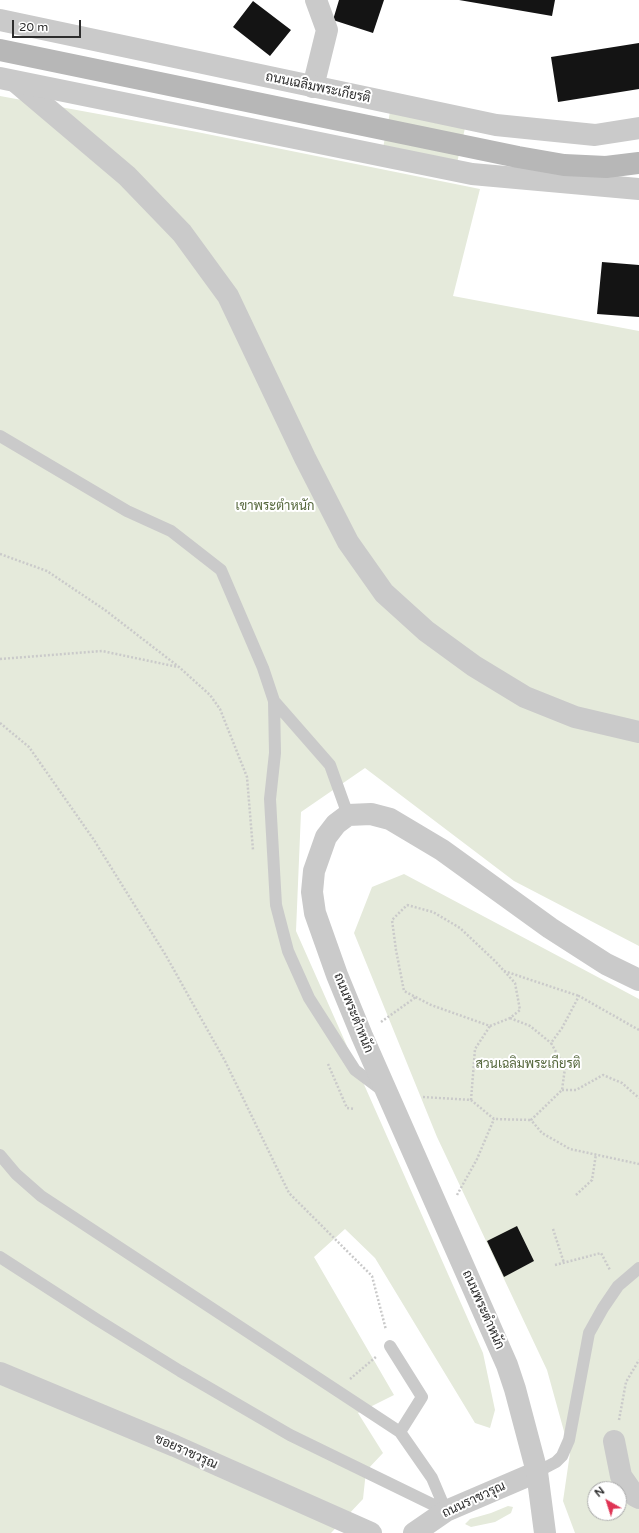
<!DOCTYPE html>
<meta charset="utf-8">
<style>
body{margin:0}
#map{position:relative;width:639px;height:1533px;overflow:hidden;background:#fff;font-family:"Varela Round",sans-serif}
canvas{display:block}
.north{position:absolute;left:587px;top:1481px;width:40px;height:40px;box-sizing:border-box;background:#fff;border:1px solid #ababab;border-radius:50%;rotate:321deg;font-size:11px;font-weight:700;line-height:16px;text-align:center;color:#2d2d2d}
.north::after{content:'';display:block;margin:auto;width:14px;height:18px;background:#df3354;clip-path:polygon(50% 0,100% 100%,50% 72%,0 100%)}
.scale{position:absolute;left:12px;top:20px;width:69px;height:18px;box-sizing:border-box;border:2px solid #2d2d2d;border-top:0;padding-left:5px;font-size:12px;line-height:14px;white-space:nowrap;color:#2d2d2d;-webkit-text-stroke:3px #fff;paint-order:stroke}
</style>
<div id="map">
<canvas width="639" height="1533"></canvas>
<div class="north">N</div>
<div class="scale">20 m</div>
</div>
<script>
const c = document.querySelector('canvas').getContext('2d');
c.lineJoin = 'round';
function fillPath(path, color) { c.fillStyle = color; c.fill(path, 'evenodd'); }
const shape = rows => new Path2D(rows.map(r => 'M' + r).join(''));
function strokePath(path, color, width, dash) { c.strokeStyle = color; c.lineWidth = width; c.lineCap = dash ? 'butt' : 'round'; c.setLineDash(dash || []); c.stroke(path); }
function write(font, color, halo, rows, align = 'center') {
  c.font = font + ' "Varela Round",Sarabun,sans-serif'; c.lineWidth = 4; c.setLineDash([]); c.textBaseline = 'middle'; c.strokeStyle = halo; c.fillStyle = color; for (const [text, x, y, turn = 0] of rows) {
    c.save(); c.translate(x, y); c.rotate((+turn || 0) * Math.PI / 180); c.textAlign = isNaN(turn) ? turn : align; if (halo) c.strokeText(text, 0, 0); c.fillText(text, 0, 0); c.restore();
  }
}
fillPath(shape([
 [0,96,197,132,480,189,453,296,639,331,639,946,514,881,365,768,301,812,296,931,483,1353,495,1410,490,1428,475,1423,375,1258,345,1229,314,1257,394,1395,358,1413,383,1453,366,1471,363,1499,331,1533,0,1533],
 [390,112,465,128,457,163,383,148],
 [404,874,639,999,639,1533,575,1533,563,1501,570,1453,547,1370,437,1137,354,933,372,887],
 [595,1489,619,1489,619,1513,595,1513],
 [508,1506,513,1507,511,1513,495,1522,471,1527,465,1524,470,1519,491,1513]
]), '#e5eadb');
fillPath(shape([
 [339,0,384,0,373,33,333,20],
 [459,0,555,0,552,16],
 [253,1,291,30,270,56,233,27],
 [639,43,639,89,558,102,551,57],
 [602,262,639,265,639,317,597,314],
 [517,1226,534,1261,504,1277,487,1241]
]), '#141414');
strokePath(shape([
 [0,554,47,571,105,610,179,667,210,695,220,709,247,777,253,850],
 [0,659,102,651,178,667],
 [0,723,29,747,94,840,165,954,225,1061,289,1193,372,1276,386,1330],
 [407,905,433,912,460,928,495,961,515,983,520,1010,510,1018,490,1026,431,1005,404,991,396,950,392,920,407,905],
 [504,971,579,996],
 [510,1018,530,1026,551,1043],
 [381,1022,416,997],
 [639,1030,579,996,562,1028,551,1043,565,1068,562,1090,531,1120,542,1133,570,1149,639,1164],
 [328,1064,347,1108,355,1109],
 [562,1090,576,1090,603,1075,622,1083,639,1098],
 [423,1097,471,1100,494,1119,531,1120],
 [471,1100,475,1049,490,1026],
 [457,1195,477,1159,494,1119],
 [576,1195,592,1180,596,1154],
 [553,1229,564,1263],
 [555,1265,601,1253,610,1270],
 [350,1379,377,1356],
 [619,1420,626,1382,639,1360]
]), '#cacaca', 2.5, [2, 2]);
strokePath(shape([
 [0,436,127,511,171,531,221,570,263,668,274,701,275,753,270,799,276,905,288,951,309,998,355,1070,383,1091],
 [274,701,330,765,348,815],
 [0,1155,16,1174,41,1196,400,1432,432,1478,446,1511],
 [0,1257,96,1319,180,1371,290,1435,446,1511],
 [390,1346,422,1397,400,1432],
 [537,1472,556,1462,562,1456,569,1440,589,1333,603,1308,618,1286,639,1268]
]), '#cacaca', 12);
strokePath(shape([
 [16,82,127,176,182,233,228,296,305,458,348,542,384,593,426,631,474,666,525,697,575,717,639,732],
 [313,87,327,30,316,0],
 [0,1373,175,1446,371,1533],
 [614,1441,621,1476,635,1496,639,1498],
 [414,1533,446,1511,537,1472]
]), '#cacaca', 22);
strokePath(shape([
 [0,20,496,125,595,135,639,128],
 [0,78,472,174,639,189],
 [545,1533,537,1472,515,1389,507,1365,362,1036,337,975,315,913,312,892,314,871,326,837,336,824,348,815,371,814,390,819,442,850,550,928,606,964,639,980]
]), '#cacaca', 22);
strokePath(shape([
 [0,50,518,157,564,165,606,167,639,163]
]), '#b7b7b7', 22);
write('13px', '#2d2d2d', '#fff', [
 ["ถนนเฉลิมพระเกียรติ",318,88,12],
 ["ถนนพระตำหนัก",353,1013,68],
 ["ถนนพระตำหนัก",483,1310,66],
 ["ซอยราชวรุณ",186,1452,24],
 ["ถนนราชวรุณ",474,1500,-25]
]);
write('13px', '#55673c', '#fff', [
 ["เขาพระตำหนัก",275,507],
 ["สวนเฉลิมพระเกียรติ",528,1065]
]);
</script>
